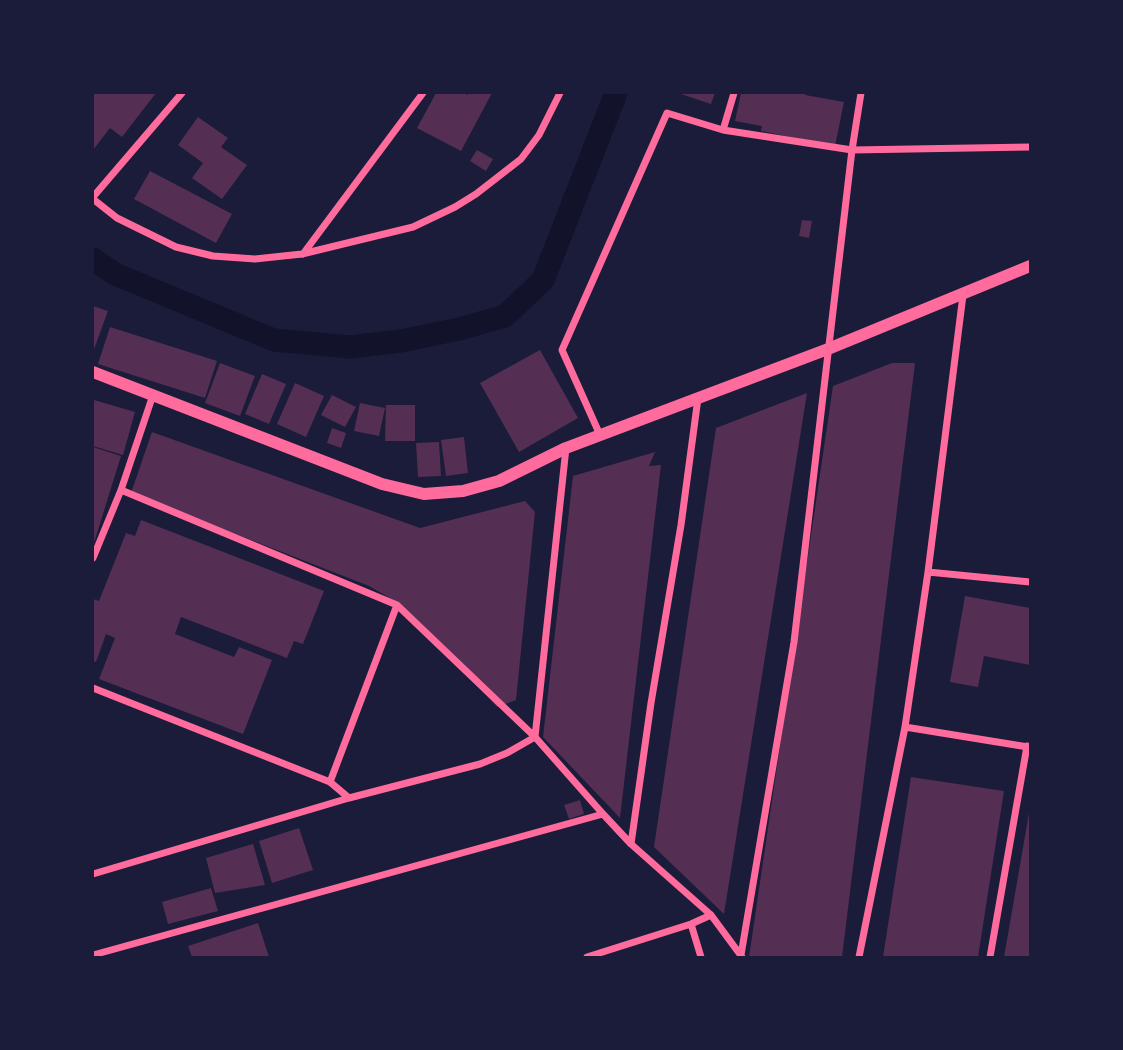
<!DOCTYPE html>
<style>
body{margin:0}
#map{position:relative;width:1123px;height:1050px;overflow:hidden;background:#1b1b3a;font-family:"Libre Baskerville",serif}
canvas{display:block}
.frame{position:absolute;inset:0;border:94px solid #1b1b3a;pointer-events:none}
</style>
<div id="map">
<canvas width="1123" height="1050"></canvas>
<div class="frame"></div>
</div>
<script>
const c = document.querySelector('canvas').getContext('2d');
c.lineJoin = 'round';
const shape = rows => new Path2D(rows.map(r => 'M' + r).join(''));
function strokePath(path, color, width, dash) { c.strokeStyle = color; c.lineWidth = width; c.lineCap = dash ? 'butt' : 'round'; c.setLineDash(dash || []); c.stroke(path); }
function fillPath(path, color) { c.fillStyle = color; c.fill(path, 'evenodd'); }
strokePath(shape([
 [93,259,115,274,274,340,350,347,401,341,459,329,505,316,543,280,616,93]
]), '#12122b', 23);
fillPath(shape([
 [93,93,156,93,122,137,110,128,93,150],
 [436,93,463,93,468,95,469,93,492,93,461,151,417,128],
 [678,93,715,93,711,104],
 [741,93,806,93,805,95,844,102,835,146,761,131,762,126,735,121],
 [198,117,228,138,221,147,247,165,222,199,192,178,203,163,178,145],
 [477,150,493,159,486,171,470,161],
 [150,171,232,214,216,243,134,199],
 [802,220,812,221,809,238,799,236],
 [93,306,108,311,93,352],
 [110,327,217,361,205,398,98,364],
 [540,350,578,418,519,452,480,383],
 [220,363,255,376,240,416,205,403],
 [892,363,915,363,842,957,749,957,833,386],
 [262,374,286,384,269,424,245,414],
 [295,383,324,396,306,437,277,424],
 [807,393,724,914,654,847,716,428],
 [332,395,356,407,345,427,321,415],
 [94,400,135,412,123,455,93,446],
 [360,403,385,408,379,436,354,431],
 [386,405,415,405,415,441,385,441],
 [332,428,346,433,341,448,327,443],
 [152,432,420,528,525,501,535,512,516,700,497,707,402,605,369,586,131,493],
 [464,437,468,473,446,476,441,440],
 [439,442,441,476,418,477,416,443],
 [93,447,121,456,93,546],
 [655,452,649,466,661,465,620,818,543,737,573,476],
 [141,520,324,591,303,644,294,641,287,658,181,617,175,634,234,657,239,647,272,660,243,734,99,679,115,638,106,634,96,662,93,661,93,599,99,601,126,533,135,536],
 [965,596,1030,608,1030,665,984,656,978,687,950,682],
 [911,777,1004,791,978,957,883,957],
 [580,800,584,814,569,819,564,805],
 [1029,813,1030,957,1004,957],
 [299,828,313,870,272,883,259,841],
 [253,844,265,885,215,893,206,858],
 [211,888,218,911,168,924,162,902],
 [258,923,269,957,192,957,188,946]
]), '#542f53');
strokePath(shape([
 [734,93,723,130,852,150,1030,147],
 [93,197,182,93],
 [93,199,117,218,176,247,213,256,255,259,302,254,413,227,455,207,476,194,521,159,539,135,560,93],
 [303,254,423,93],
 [600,435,562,350,667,113,723,130],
 [121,490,397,605,535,737,603,814],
 [93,558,121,490,153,395],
 [928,572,1030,582],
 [93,688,330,782,349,798],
 [905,727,1028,747],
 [330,782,397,605],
 [631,844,651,703,681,525,698,398],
 [93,874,349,798,480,764,507,753,535,737,566,448],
 [691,924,701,957],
 [93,955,603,814,631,844,711,915,742,957],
 [741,955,794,642,852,150,861,93],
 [587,957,691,924,711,915],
 [859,957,905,727,928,572,963,295],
 [990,957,1027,746]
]), '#ff6b9d', 7);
strokePath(shape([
 [93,372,382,484,424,494,463,491,499,481,566,448,828,349,1030,266]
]), '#ff6b9d', 12);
</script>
